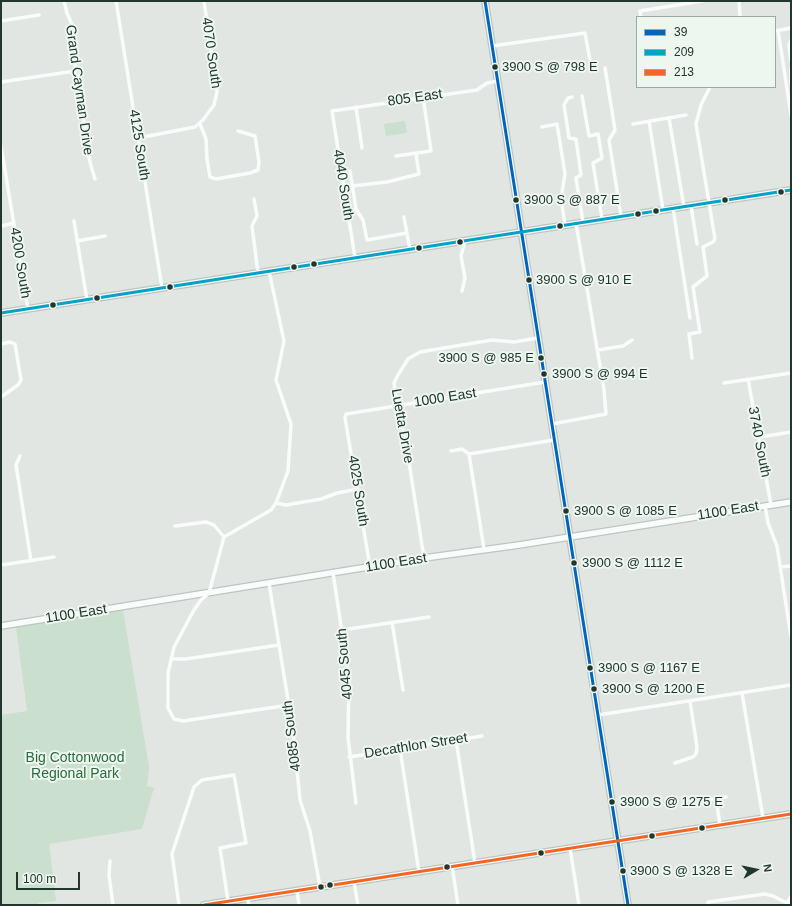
<!DOCTYPE html>
<style>
body{margin:0}
#map{position:relative;width:792px;height:906px;overflow:hidden;background:#e1e6e3;font-family:Helvetica,sans-serif}
canvas{display:block}
.frame{position:absolute;inset:0;border:2px solid #20372e;pointer-events:none}
.legend{position:absolute;left:636px;top:16px;width:140px;height:72px;box-sizing:border-box;background:#eef6f0;border:1px solid #9caaa2;margin:0;padding:5px 7px;list-style:none;font-size:12px;color:#20372e}
.legend li{display:flex;align-items:center;gap:8px;height:20px}
.legend b{width:20px;border:1px solid #9caaa2}
.north{position:absolute;left:736px;top:850px;width:40px;height:40px;-webkit-text-stroke:3px #eef6f0;paint-order:stroke;rotate:81deg;font-size:11px;font-weight:700;line-height:16px;text-align:center;color:#20372e}
.north::after{content:'';display:block;margin:auto;width:14px;height:18px;background:#20372e;clip-path:polygon(50% 0,100% 100%,50% 72%,0 100%)}
.scale{position:absolute;left:16px;top:872px;width:64px;height:18px;box-sizing:border-box;border:2px solid #20372e;border-top:0;padding-left:5px;font-size:12px;line-height:14px;white-space:nowrap;color:#20372e;-webkit-text-stroke:3px #eef6f0;paint-order:stroke}
</style>
<div id="map">
<canvas width="792" height="906"></canvas>
<div class="frame"></div>
<ul class="legend">
<li><b style="height:5px;background:#0065bd"></b>39</li>
<li><b style="height:5px;background:#02a3c6"></b>209</li>
<li><b style="height:5px;background:#f26522"></b>213</li>
</ul>
<div class="north">N</div>
<div class="scale">100 m</div>
</div>
<script>
const c = document.querySelector('canvas').getContext('2d');
c.lineJoin = 'round';
function fillPath(path, color) { c.fillStyle = color; c.fill(path, 'evenodd'); }
const shape = rows => new Path2D(rows.map(r => 'M' + r).join(''));
function strokePath(path, color, width, dash) { c.strokeStyle = color; c.lineWidth = width; c.lineCap = dash ? 'butt' : 'round'; c.setLineDash(dash || []); c.stroke(path); }
function write(font, color, halo, rows, align = 'center') {
  c.font = font + ' Helvetica,sans-serif'; c.lineWidth = 4; c.setLineDash([]); c.textBaseline = 'middle'; c.strokeStyle = halo; c.fillStyle = color; for (const [text, x, y, turn = 0] of rows) {
    c.save(); c.translate(x, y); c.rotate((+turn || 0) * Math.PI / 180); c.textAlign = isNaN(turn) ? turn : align; if (halo) c.strokeText(text, 0, 0); c.fillText(text, 0, 0); c.restore();
  }
}
fillPath(shape([
 [405,121,407,133,386,136,384,124],
 [123,610,149,767,147,786,154,788,142,829,49,844,56,901,38,903,38,905,1,905,1,715,27,711,16,627]
]), '#cadfcd');
const secondary = shape([
 [485,1,628,905],
 [1,313,791,190],
 [1,626,424,558,519,545,791,502],
 [204,905,791,814]
]);
strokePath(secondary, '#bcc6c1', 8);
strokePath(shape([
 [64,1,67,13,73,27,76,44,75,71,86,135,90,143,88,153,91,166,95,179],
 [116,1,162,288],
 [739,1,740,17],
 [641,17,640,11,702,1],
 [1,21,39,15],
 [778,30,791,115],
 [775,31,791,28],
 [791,40,789,45,791,61],
 [492,46,585,33,591,66],
 [605,68,615,130,609,140,621,216],
 [791,69,791,84],
 [1,82,75,71],
 [582,96,589,136,598,134,602,158,593,163,602,219],
 [572,97,568,98,564,105,569,138,576,139,581,175,576,178,583,222],
 [356,107,362,148],
 [669,118,684,207],
 [649,121,663,210],
 [200,124,206,139,207,159,210,177,216,179,250,173,258,170,259,162,255,136,238,131],
 [633,124,686,115],
 [542,127,557,124,565,174,561,198,565,225],
 [138,138,195,127,203,120,214,105,217,92,204,1],
 [1,146,28,309],
 [396,156,431,151,423,97],
 [350,171,356,209,363,220,367,240,407,233],
 [343,187,387,182,419,174,416,153],
 [254,199,257,216,252,226,258,273],
 [691,205,697,244],
 [673,208,690,318],
 [404,217,410,250],
 [74,221,87,300],
 [1,226,14,223],
 [77,241,105,236],
 [355,258,332,111,477,90,487,83,498,81],
 [269,271,284,341,276,380,291,424,288,471,276,503,271,510,224,537,209,593,201,600,194,610,174,647,168,673,168,708,174,719,183,721,289,705],
 [462,291,465,278,461,256,465,241],
 [1,344,10,342,15,344,21,380,18,385,1,397],
 [598,350,623,346,632,340],
 [692,358,689,334,700,332,693,287,707,276,703,247,713,242,715,239,696,124,701,105,710,87],
 [748,379,771,505],
 [724,383,791,373],
 [552,424,606,414,604,390,576,223],
 [760,437,791,432],
 [451,451,462,449,469,454,554,440],
 [469,454,484,549],
 [20,456,16,465,31,561],
 [276,503,286,505,321,499,337,493,358,489],
 [765,506,768,523,777,546,791,637],
 [175,526,206,522,214,525,224,537],
 [424,558,406,443,397,405,394,383,398,375,408,359,420,352,492,340,514,342,538,338],
 [1,565,54,557],
 [370,567,345,418,346,414,545,382],
 [780,567,791,566],
 [333,573,349,678,348,737,356,803],
 [269,583,293,731,300,800,310,831,320,887],
 [392,622,403,690],
 [342,630,429,617],
 [171,659,186,659,279,645],
 [742,693,763,818],
 [598,715,791,685],
 [456,740,475,863],
 [400,749,419,872],
 [349,757,482,736],
 [675,763,693,757,696,754,697,747,690,701],
 [716,798,720,825],
 [706,800,726,797],
 [570,848,579,905],
 [110,861,109,875,113,905],
 [452,866,458,905],
 [354,882,358,905],
 [297,890,299,905],
 [248,898,249,905],
 [787,903,791,896],
 [179,905,172,854,194,787,202,780,234,775,246,843,220,848,228,901],
 [708,905,708,902,765,894,773,896,791,905]
]), '#fafbfb', 3.5);
strokePath(secondary, '#fafbfb', 5.5);
strokePath(shape([
 [485,1,628,905]
]), '#0065bd', 3);
strokePath(shape([
 [1,313,791,190]
]), '#02a3c6', 3);
strokePath(shape([
 [204,905,791,814]
]), '#f26522', 3);
for (const [x, y, r, color] of [
 [495,67,3.5,"#20372e"],
 [781,192,3.5,"#20372e"],
 [516,200,3.5,"#20372e"],
 [725,200,3.5,"#20372e"],
 [656,211,3.5,"#20372e"],
 [638,214,3.5,"#20372e"],
 [560,226,3.5,"#20372e"],
 [460,242,3.5,"#20372e"],
 [419,248,3.5,"#20372e"],
 [314,264,3.5,"#20372e"],
 [294,267,3.5,"#20372e"],
 [529,280,3.5,"#20372e"],
 [170,287,3.5,"#20372e"],
 [97,298,3.5,"#20372e"],
 [53,305,3.5,"#20372e"],
 [541,358,3.5,"#20372e"],
 [544,374,3.5,"#20372e"],
 [566,511,3.5,"#20372e"],
 [574,563,3.5,"#20372e"],
 [590,668,3.5,"#20372e"],
 [594,689,3.5,"#20372e"],
 [612,802,3.5,"#20372e"],
 [702,828,3.5,"#20372e"],
 [652,836,3.5,"#20372e"],
 [541,853,3.5,"#20372e"],
 [447,867,3.5,"#20372e"],
 [623,871,3.5,"#20372e"],
 [330,885,3.5,"#20372e"],
 [321,887,3.5,"#20372e"]
]) { const dot = new Path2D(); dot.arc(x, y, r, 0, 2 * Math.PI); c.fillStyle = color; c.fill(dot); strokePath(dot, '#eef6f0', 1.5); }
write('13px', '#20372e', '#eef6f0', [
 ["3900 S @ 798 E",502,67],
 ["3900 S @ 887 E",524,200],
 ["3900 S @ 910 E",536,280],
 ["3900 S @ 985 E",534,358,"right"],
 ["3900 S @ 994 E",552,374],
 ["3900 S @ 1085 E",574,511],
 ["3900 S @ 1112 E",582,563],
 ["3900 S @ 1167 E",598,668],
 ["3900 S @ 1200 E",602,689],
 ["3900 S @ 1275 E",620,802],
 ["3900 S @ 1328 E",630,871]
], 'left');
write('14px', '#20372e', '#eef6f0', [
 ["4070 South",211,53,82],
 ["Grand Cayman Drive",79,90,82],
 ["805 East",415,98,-8],
 ["4125 South",139,145,81],
 ["4040 South",343,185,81],
 ["4200 South",20,263,81],
 ["1000 East",445,398,-9],
 ["Luetta Drive",402,426,80],
 ["3740 South",759,442,79],
 ["4025 South",358,491,81],
 ["1100 East",728,511,-9],
 ["1100 East",396,563,-9],
 ["1100 East",76,614,-9],
 ["4045 South",345,664,-95],
 ["4085 South",292,736,-97],
 ["Decathlon Street",416,746,-9]
]);
write('14px', '#2c6c3c', '#eef6f0', [
 ["Big Cottonwood",75,758],
 ["Regional Park",75,774]
]);
</script>
